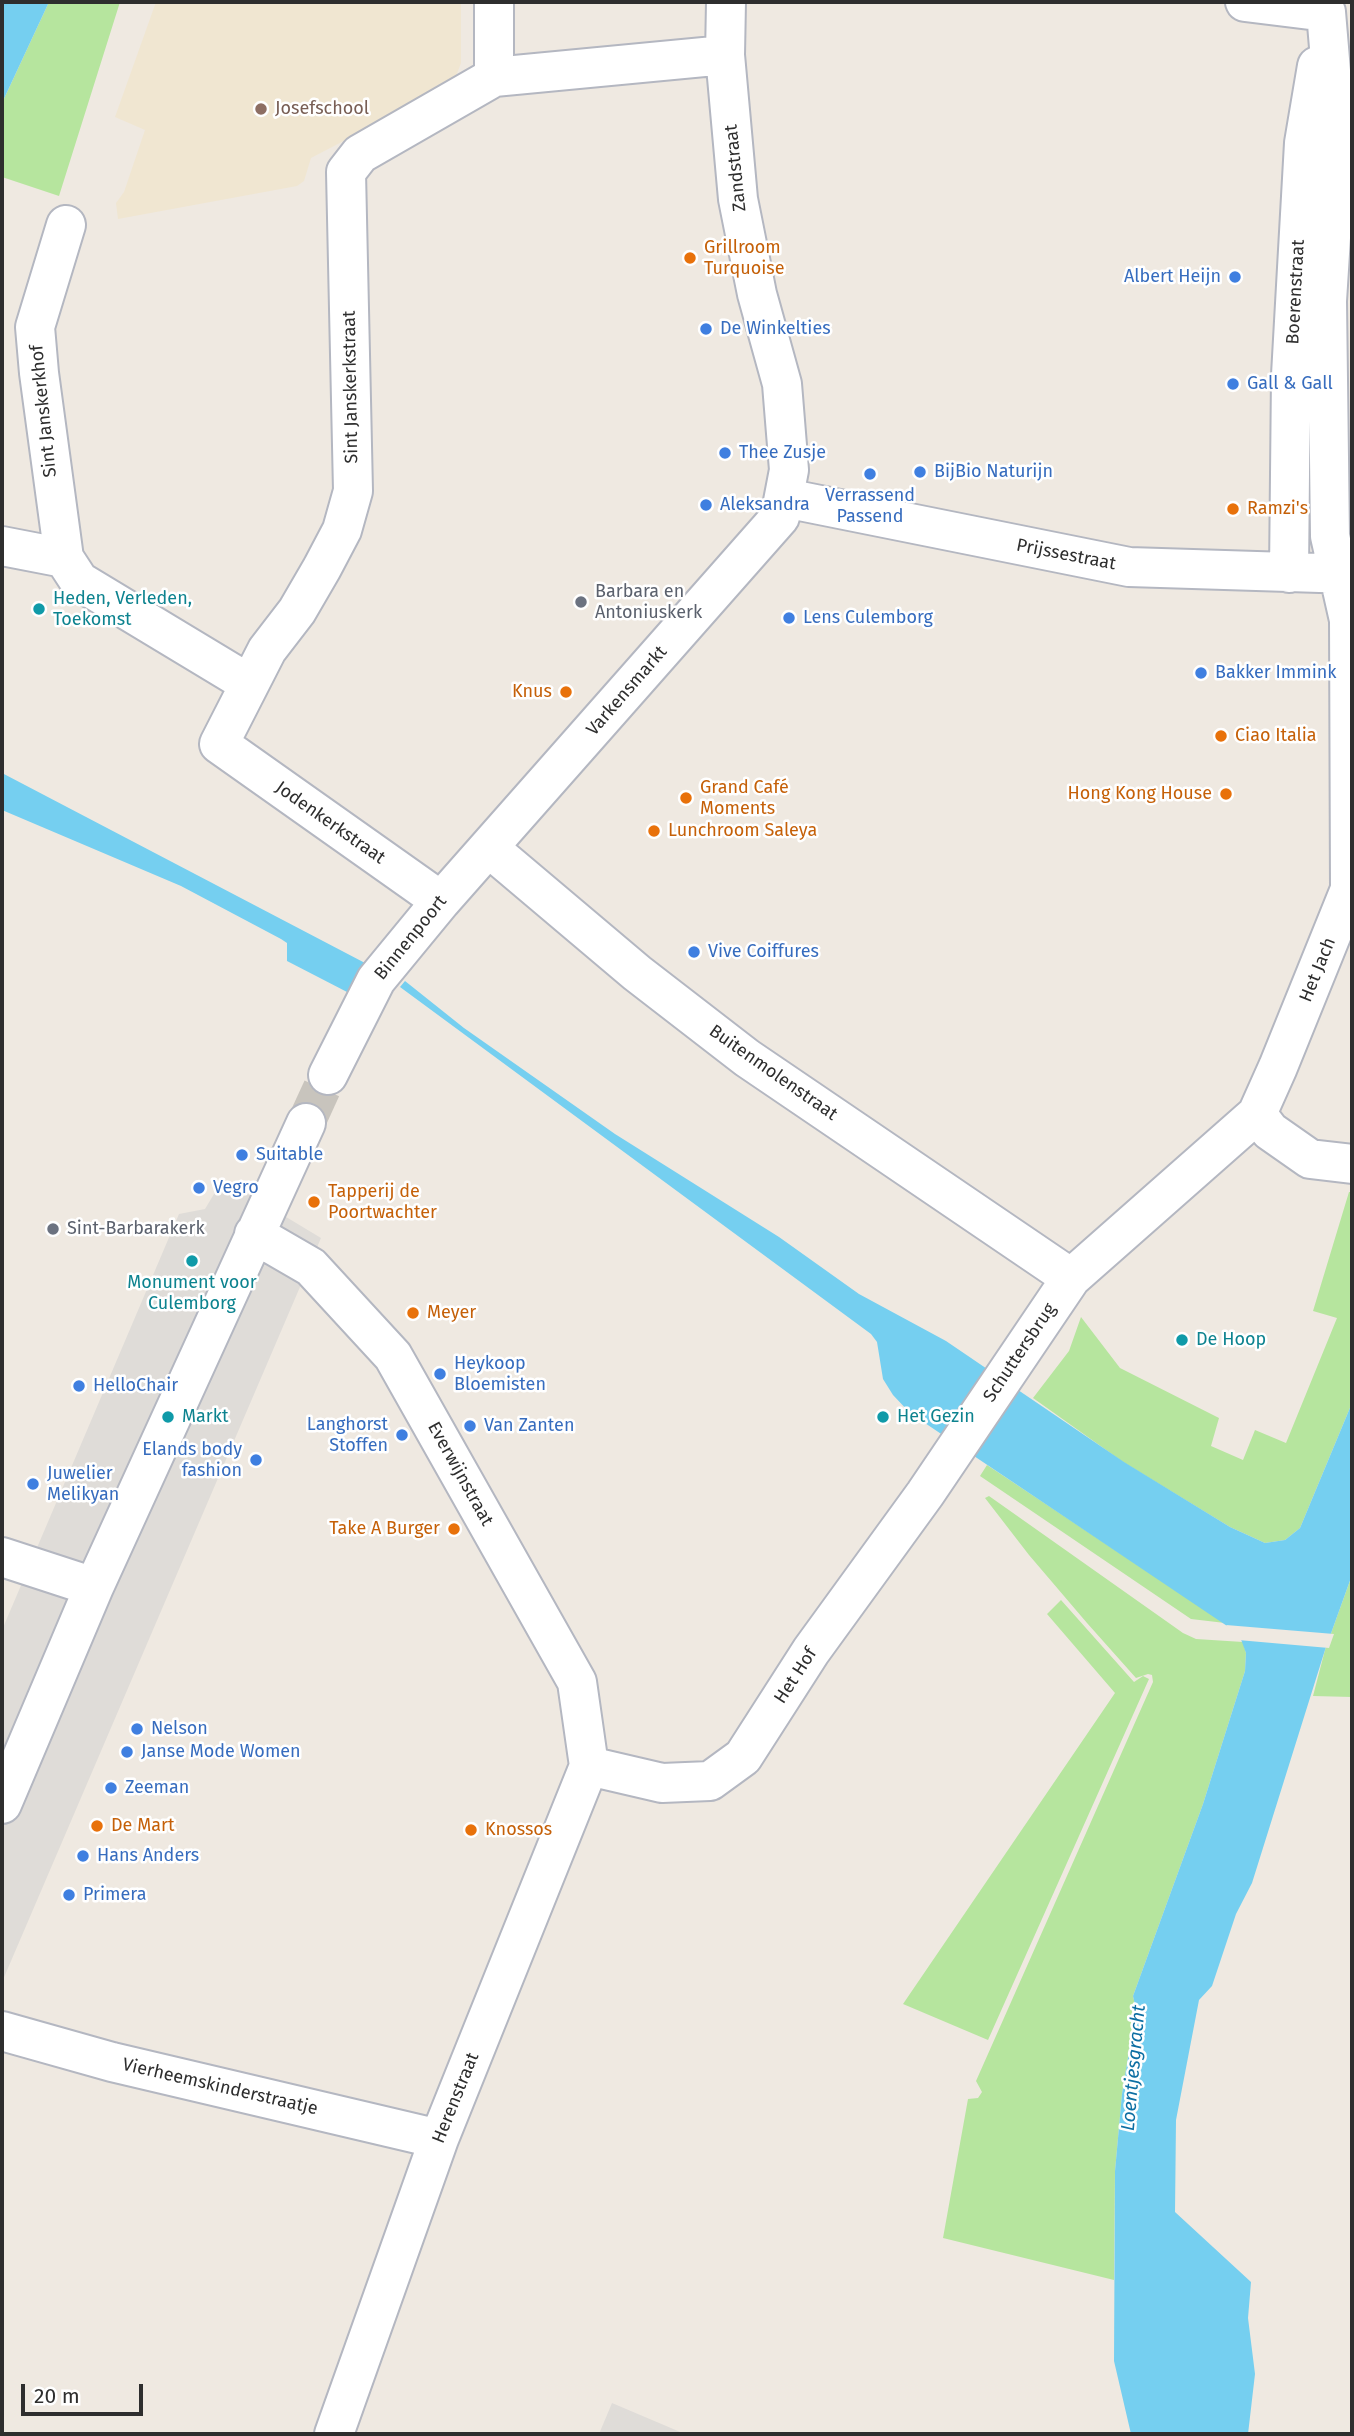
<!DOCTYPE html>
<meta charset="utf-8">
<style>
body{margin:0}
#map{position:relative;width:1354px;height:2436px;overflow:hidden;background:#efe9e1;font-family:"Fira Sans",sans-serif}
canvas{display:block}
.frame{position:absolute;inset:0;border:4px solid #2e2e2e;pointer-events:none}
.scale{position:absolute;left:21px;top:2384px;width:122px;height:32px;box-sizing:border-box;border:4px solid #2e2e2e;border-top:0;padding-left:9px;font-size:21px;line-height:24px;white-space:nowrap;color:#2e2e2e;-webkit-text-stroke:5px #fff;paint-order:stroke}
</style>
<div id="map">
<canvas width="1354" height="2436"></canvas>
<div class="frame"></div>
<div class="scale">20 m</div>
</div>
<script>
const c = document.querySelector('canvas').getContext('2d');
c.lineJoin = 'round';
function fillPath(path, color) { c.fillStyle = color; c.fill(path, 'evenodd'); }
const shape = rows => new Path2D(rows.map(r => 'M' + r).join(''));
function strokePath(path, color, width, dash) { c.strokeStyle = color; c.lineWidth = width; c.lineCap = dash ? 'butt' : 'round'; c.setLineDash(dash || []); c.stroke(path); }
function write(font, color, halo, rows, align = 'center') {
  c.font = font + ' "Fira Sans",sans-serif'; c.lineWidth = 5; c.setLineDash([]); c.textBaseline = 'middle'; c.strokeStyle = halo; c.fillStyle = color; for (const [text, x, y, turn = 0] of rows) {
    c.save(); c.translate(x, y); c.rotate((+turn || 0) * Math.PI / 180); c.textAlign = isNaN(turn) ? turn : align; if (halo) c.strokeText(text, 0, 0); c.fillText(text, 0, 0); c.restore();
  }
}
fillPath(shape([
 [156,2,461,2,461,63,453,84,311,158,304,181,297,186,118,219,116,203,124,192,145,130,115,117]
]), '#f0e6d1');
fillPath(shape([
 [49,2,120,2,59,196,2,177,2,103],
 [1349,1192,1352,1192,1352,1403,1300,1528,1285,1540,1265,1543,1230,1527,1123,1462,1033,1398,1069,1351,1081,1317,1120,1368,1219,1418,1211,1446,1243,1460,1255,1430,1286,1443,1337,1318,1313,1311],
 [987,1465,1225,1623,1191,1619,980,1476],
 [989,1496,1183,1633,1196,1639,1243,1642,1246,1653,1245,1671,1203,1804,1133,1996,1136,2008,1122,2094,1115,2171,1114,2280,943,2238,968,2099,978,2098,982,2092,976,2081,1153,1682,1152,1675,1148,1674,1136,1678,1087,1623,1029,1555,985,1498],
 [1352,1575,1352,1697,1313,1696,1325,1650],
 [1061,1600,1134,1682,1143,1676,1149,1679,988,2040,903,2004,1115,1693,1047,1614]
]), '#b6e59e');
fillPath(shape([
 [223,1179,321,1238,2,1982,2,1630,179,1214,205,1209],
 [612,2403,685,2434,599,2434]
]), '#dfdcd8');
fillPath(shape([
 [2,2,49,2,2,103],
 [2,773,365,963,349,993,287,961,287,943,281,939,181,886,2,810],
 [405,981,464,1028,615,1134,779,1237,859,1294,946,1341,1124,1462,1230,1527,1265,1543,1285,1540,1300,1528,1352,1403,1352,1575,1325,1650,1252,1883,1236,1914,1212,1986,1199,2000,1176,2120,1175,2212,1251,2282,1248,2318,1255,2374,1248,2434,1131,2434,1114,2361,1115,2171,1122,2094,1136,2009,1133,1996,1203,1804,1245,1671,1246,1653,1239,1634,910,1413,893,1395,883,1379,877,1342,871,1334,400,987]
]), '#75cff0');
fillPath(shape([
 [1226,1625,1334,1634,1329,1648,1238,1640]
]), '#efe9e1');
strokePath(shape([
 [306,1123,328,1075]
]), '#c8c4bd', 38, [38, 19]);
const street = shape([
 [494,2,494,77],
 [1245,2,1326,12],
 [66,225,35,327,39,373,64,558,79,581,248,683],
 [785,498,1129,567,1352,574],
 [2,546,64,558],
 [1289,573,1291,375,1304,143,1317,66],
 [489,848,637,973,747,1058,1071,1278],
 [441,901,219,744,267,650,297,611,322,568,342,530,353,491,346,172,360,154,494,77,725,55],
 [328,1075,376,980,441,901,780,517,789,470,782,384,757,294,738,199,725,55,726,2],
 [1257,1114,1270,1131,1310,1159,1352,1164],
 [254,1234,311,1267,393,1356,577,1682,589,1766,439,2139,334,2434],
 [2,1557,94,1587],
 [589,1766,662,1783,710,1781,743,1757,811,1651,925,1494,1071,1278,1257,1114,1278,1067,1350,889,1349,620,1330,536,1327,301,1337,142,1326,12],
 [2,1804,94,1587,306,1123],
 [2,2031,112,2062,439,2139]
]);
strokePath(street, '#b4b7c1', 42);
strokePath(street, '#fff', 38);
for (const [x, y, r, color] of [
 [261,109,7,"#8d6e63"],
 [690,258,7,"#e8710a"],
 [1235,277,7,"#3f7fe0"],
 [706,329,7,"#3f7fe0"],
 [1233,384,7,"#3f7fe0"],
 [725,453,7,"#3f7fe0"],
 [920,472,7,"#3f7fe0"],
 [870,474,7,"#3f7fe0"],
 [706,505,7,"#3f7fe0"],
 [1233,509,7,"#e8710a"],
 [581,602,7,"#6b7280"],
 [39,609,7,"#0f9aa8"],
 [789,618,7,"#3f7fe0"],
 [1201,673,7,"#3f7fe0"],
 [566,692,7,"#e8710a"],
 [1221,736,7,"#e8710a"],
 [1226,794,7,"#e8710a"],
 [686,798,7,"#e8710a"],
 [654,831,7,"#e8710a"],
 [694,952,7,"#3f7fe0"],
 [242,1155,7,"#3f7fe0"],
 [199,1188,7,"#3f7fe0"],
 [314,1202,7,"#e8710a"],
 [53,1229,7,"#6b7280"],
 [192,1261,7,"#0f9aa8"],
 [413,1313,7,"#e8710a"],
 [1182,1340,7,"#0f9aa8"],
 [440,1374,7,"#3f7fe0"],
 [79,1386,7,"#3f7fe0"],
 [168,1417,7,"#0f9aa8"],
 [883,1417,7,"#0f9aa8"],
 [470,1426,7,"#3f7fe0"],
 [402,1435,7,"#3f7fe0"],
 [256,1460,7,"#3f7fe0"],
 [33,1484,7,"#3f7fe0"],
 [454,1529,7,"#e8710a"],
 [137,1729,7,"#3f7fe0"],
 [127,1752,7,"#3f7fe0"],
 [111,1788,7,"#3f7fe0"],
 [97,1826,7,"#e8710a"],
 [471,1830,7,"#e8710a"],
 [83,1856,7,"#3f7fe0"],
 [69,1895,7,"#3f7fe0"]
]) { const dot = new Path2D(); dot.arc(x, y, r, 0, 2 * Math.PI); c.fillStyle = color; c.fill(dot); strokePath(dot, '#fff', 2.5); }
write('18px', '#785e54', '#fff', [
 ["Josefschool",275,109]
], 'left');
write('18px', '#2e2e2e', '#fff', [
 ["Zandstraat",736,168,-96],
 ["Boerenstraat",1296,292,-87],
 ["Sint Janskerkstraat",351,387,-91],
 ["Sint Janskerkhof",44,411,-96],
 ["Prijssestraat",1066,555,11],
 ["Varkensmarkt",627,691,-49],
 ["Jodenkerkstraat",330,823,35],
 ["Binnenpoort",411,938,-51],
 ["Het Jach",1318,970,-68],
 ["Buitenmolenstraat",773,1073,35],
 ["Schuttersbrug",1020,1353,-56],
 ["Everwijnstraat",460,1474,61],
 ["Het Hof",796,1676,-57],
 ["Vierheemskinderstraatje",220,2087,13],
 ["Herenstraat",456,2098,-68]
]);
write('18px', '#c56008', '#fff', [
 ["Grillroom",704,248],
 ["Turquoise",704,269],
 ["Ramzi's",1247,509],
 ["Knus",552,692,"right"],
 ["Ciao Italia",1235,736],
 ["Grand Café",700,788],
 ["Moments",700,809],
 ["Hong Kong House",1212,794,"right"],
 ["Lunchroom Saleya",668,831],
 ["Tapperij de",328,1192],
 ["Poortwachter",328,1213],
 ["Meyer",427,1313],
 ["Take A Burger",440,1529,"right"],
 ["De Mart",111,1826],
 ["Knossos",485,1830]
], 'left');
write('18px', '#366cbe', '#fff', [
 ["Albert Heijn",1221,277,"right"],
 ["De Winkelties",720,329],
 ["Gall & Gall",1247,384],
 ["Thee Zusje",739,453],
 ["BijBio Naturijn",934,472],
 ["Verrassend",870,496,"center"],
 ["Passend",870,517,"center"],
 ["Aleksandra",720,505],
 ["Lens Culemborg",803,618],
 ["Bakker Immink",1215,673],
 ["Vive Coiffures",708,952],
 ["Suitable",256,1155],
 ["Vegro",213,1188],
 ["Heykoop",454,1364],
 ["Bloemisten",454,1385],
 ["HelloChair",93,1386],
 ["Langhorst",388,1425,"right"],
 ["Stoffen",388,1446,"right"],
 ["Van Zanten",484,1426],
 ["Elands body",242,1450,"right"],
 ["fashion",242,1471,"right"],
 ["Juwelier",47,1474],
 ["Melikyan",47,1495],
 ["Nelson",151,1729],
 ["Janse Mode Women",141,1752],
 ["Zeeman",125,1788],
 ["Hans Anders",97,1856],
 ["Primera",83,1895]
], 'left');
write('18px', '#5b616d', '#fff', [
 ["Barbara en",595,592],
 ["Antoniuskerk",595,613],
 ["Sint-Barbarakerk",67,1229]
], 'left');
write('18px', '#0d838f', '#fff', [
 ["Heden, Verleden,",53,599],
 ["Toekomst",53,620],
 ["Monument voor",192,1283,"center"],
 ["Culemborg",192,1304,"center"],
 ["De Hoop",1196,1340],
 ["Markt",182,1417],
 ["Het Gezin",897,1417]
], 'left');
write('italic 19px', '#0d6fa3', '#fff', [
 ["Loentjesgracht",1134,2068,-85]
]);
</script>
